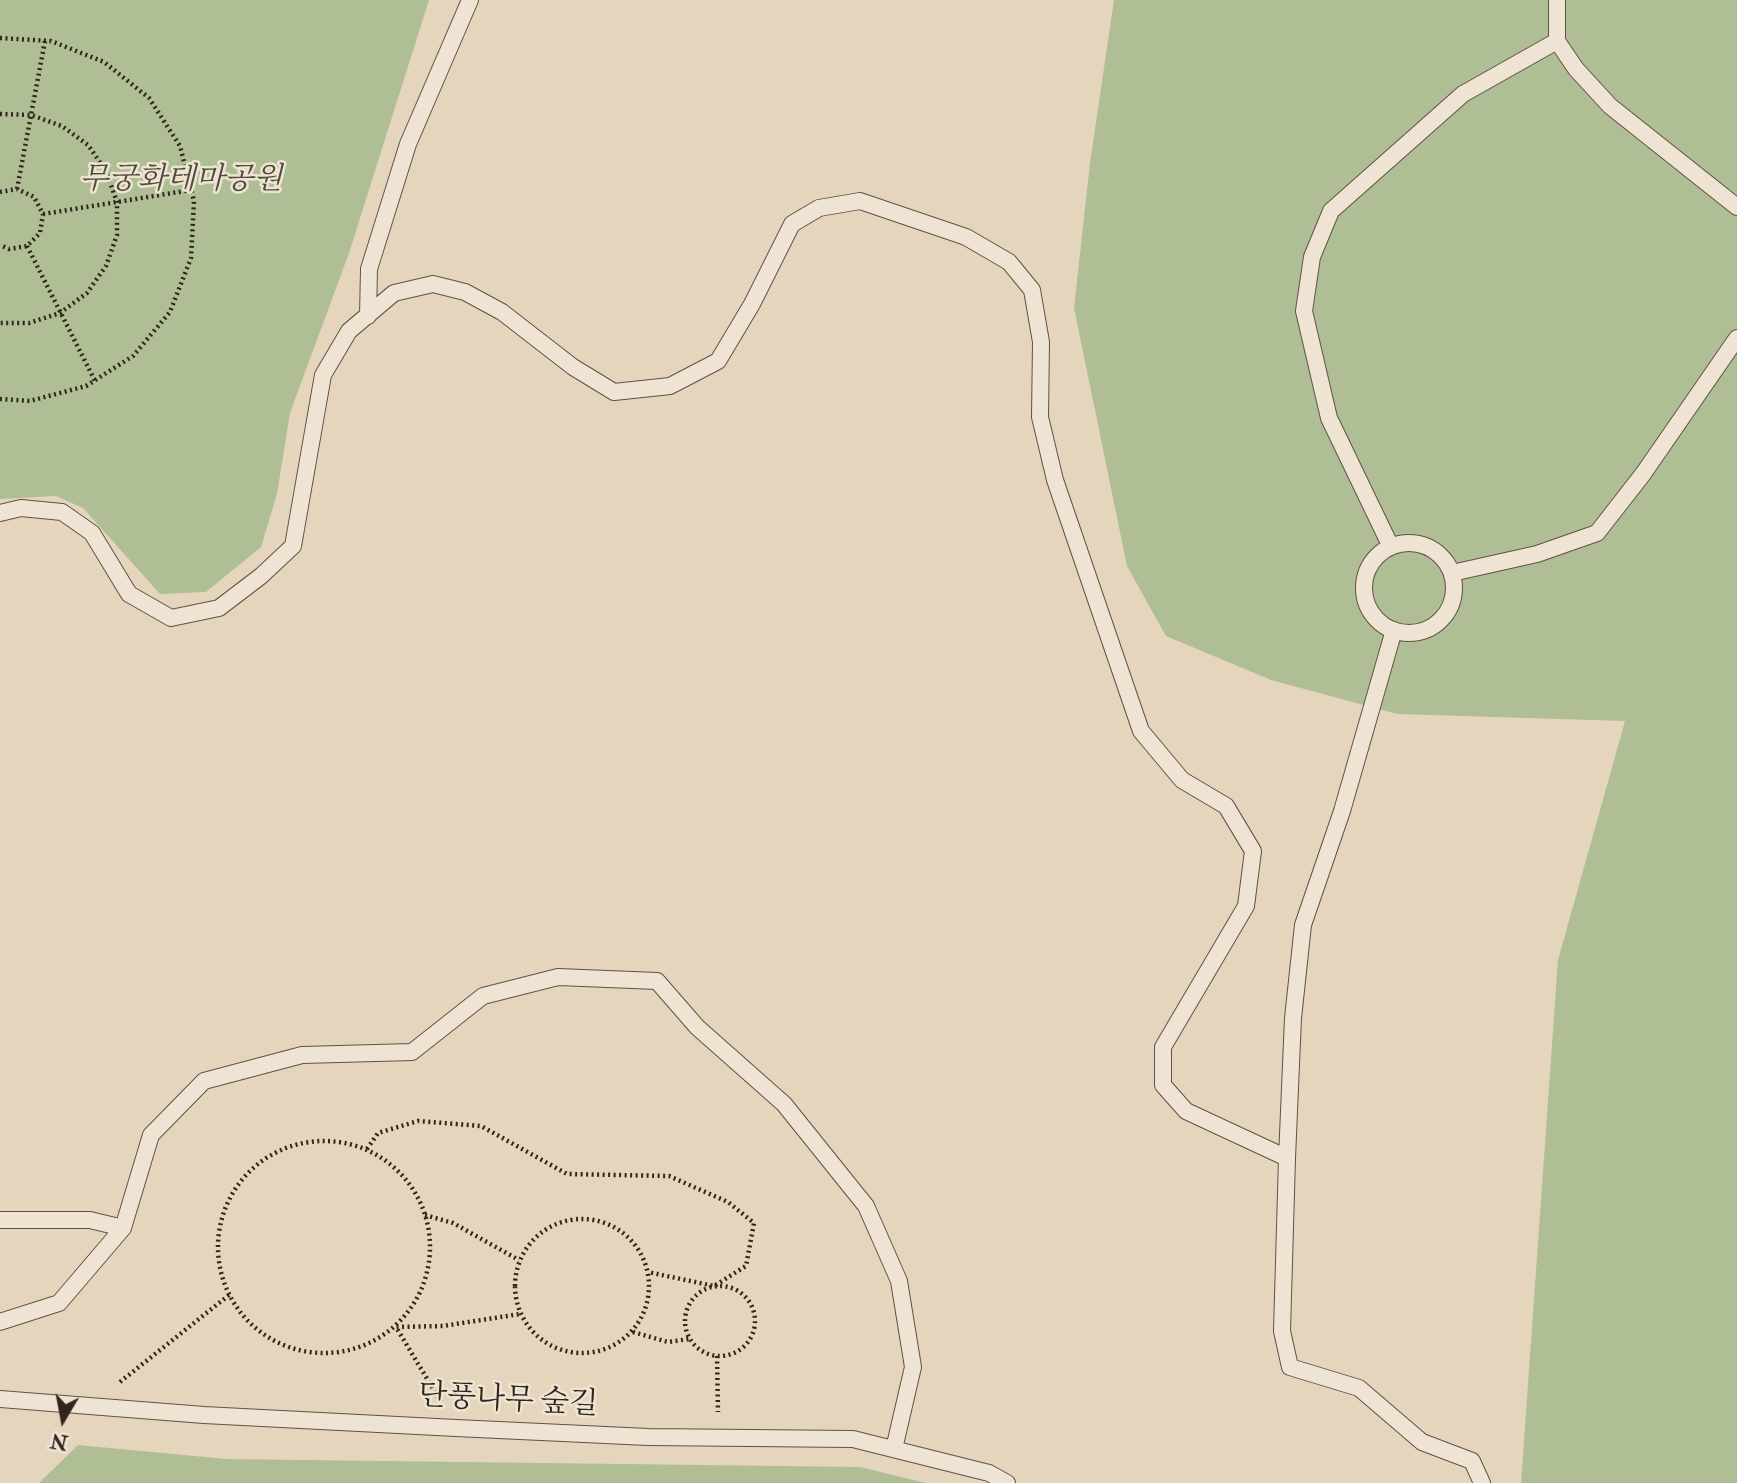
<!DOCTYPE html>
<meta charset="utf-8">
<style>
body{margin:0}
#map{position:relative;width:1737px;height:1483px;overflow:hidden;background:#e6d5bd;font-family:"IM FELL Double Pica",serif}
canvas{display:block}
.north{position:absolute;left:28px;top:1385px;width:70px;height:70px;-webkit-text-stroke:5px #efe4d4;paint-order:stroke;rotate:190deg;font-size:19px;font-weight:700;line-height:28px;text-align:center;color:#30261e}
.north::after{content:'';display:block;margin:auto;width:24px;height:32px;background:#30261e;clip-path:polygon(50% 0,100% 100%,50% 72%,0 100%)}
</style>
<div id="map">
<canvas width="1737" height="1483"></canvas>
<div class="north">N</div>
</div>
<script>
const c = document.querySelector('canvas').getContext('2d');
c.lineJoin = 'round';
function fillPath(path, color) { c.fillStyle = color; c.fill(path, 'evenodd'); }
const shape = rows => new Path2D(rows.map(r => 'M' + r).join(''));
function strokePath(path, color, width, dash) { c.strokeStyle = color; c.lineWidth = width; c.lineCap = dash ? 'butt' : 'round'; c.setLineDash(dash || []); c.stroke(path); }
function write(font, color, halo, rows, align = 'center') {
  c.font = font + ' "IM FELL Double Pica","Noto Serif KR",serif'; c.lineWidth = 5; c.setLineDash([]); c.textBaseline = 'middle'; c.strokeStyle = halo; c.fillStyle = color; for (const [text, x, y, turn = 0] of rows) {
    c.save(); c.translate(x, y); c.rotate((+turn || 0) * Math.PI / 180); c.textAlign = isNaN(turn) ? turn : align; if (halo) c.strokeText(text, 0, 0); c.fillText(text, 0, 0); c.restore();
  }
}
fillPath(shape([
 [0,0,429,0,349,253,290,413,277,494,261,547,206,592,160,594,83,508,56,496,0,499],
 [1114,0,1737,0,1737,1483,1521,1483,1558,960,1625,721,1397,714,1271,680,1166,636,1127,566,1074,308,1090,163],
 [78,1445,226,1459,860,1467,926,1483,39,1483]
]), '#b0be95');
const service = shape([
 [1557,41,1576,69,1610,106,1737,207],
 [368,316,369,269,408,144,470,0],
 [0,513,21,508,62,512,92,533,129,594,171,618,219,608,261,576,293,546,323,375,349,331,394,293,433,284,465,292,502,312,573,367,614,392,670,386,718,361,752,304,792,224,819,208,860,201,966,237,1009,262,1032,290,1041,342,1040,417,1055,480,1141,731,1182,780,1226,806,1253,851,1246,906,1163,1047,1163,1085,1186,1111,1287,1158,1282,1331,1290,1367,1359,1388,1422,1442,1472,1461,1482,1483],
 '1364 588a45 45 0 1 1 90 0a45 45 0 1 1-90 0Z',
 [1391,547,1329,418,1304,311,1312,257,1331,211,1463,94,1557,41,1557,0],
 [1452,573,1537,554,1597,533,1643,474,1737,338],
 [1287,1158,1293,1018,1303,925,1342,811,1394,630],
 [0,1220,90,1220,123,1228],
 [0,1322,59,1303,123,1228,151,1135,204,1081,302,1055,412,1052,483,996,558,977,657,981,697,1027,784,1104,866,1206,899,1281,913,1367,894,1449],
 [0,1399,204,1415,456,1428,648,1437,853,1439,989,1473,1007,1483]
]);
strokePath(service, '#5e5246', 18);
strokePath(shape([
 [0,38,51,41,104,62,149,98,180,146,194,201,191,258,170,312,133,356,86,386,30,401,0,399],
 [0,114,31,115,62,126,88,145,106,171,117,202,117,235,106,266,87,293,60,313,29,323,0,323],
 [17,189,45,41],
 [0,192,17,189,34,197,43,214,40,233,27,246,9,249,0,245],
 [43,214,191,190],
 [27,246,95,381],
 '218 1247a106 106 0 1 1 212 0a106 106 0 1 1-212 0Z',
 [367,1149,378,1133,418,1121,481,1126,567,1174,669,1176,728,1202,754,1223,746,1266,714,1286,648,1272],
 [425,1215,453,1223,519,1260],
 '515 1286a67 67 0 1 1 134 0a67 67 0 1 1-134 0Z',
 '685 1321a35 35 0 1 1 70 0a35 35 0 1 1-70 0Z',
 [633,1332,668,1342,689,1339],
 [717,1356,718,1412],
 [120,1382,229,1295],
 [441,1402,396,1327,443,1326,520,1314]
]), '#30261e', 4.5, [2, 3.5]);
strokePath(service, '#efe4d4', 16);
write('italic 30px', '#504c3c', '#efe4d4', [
 ["무궁화테마공원",181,182]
]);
write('30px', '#30261e', '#efe4d4', [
 ["단풍나무 숲길",508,1402,3]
]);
</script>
